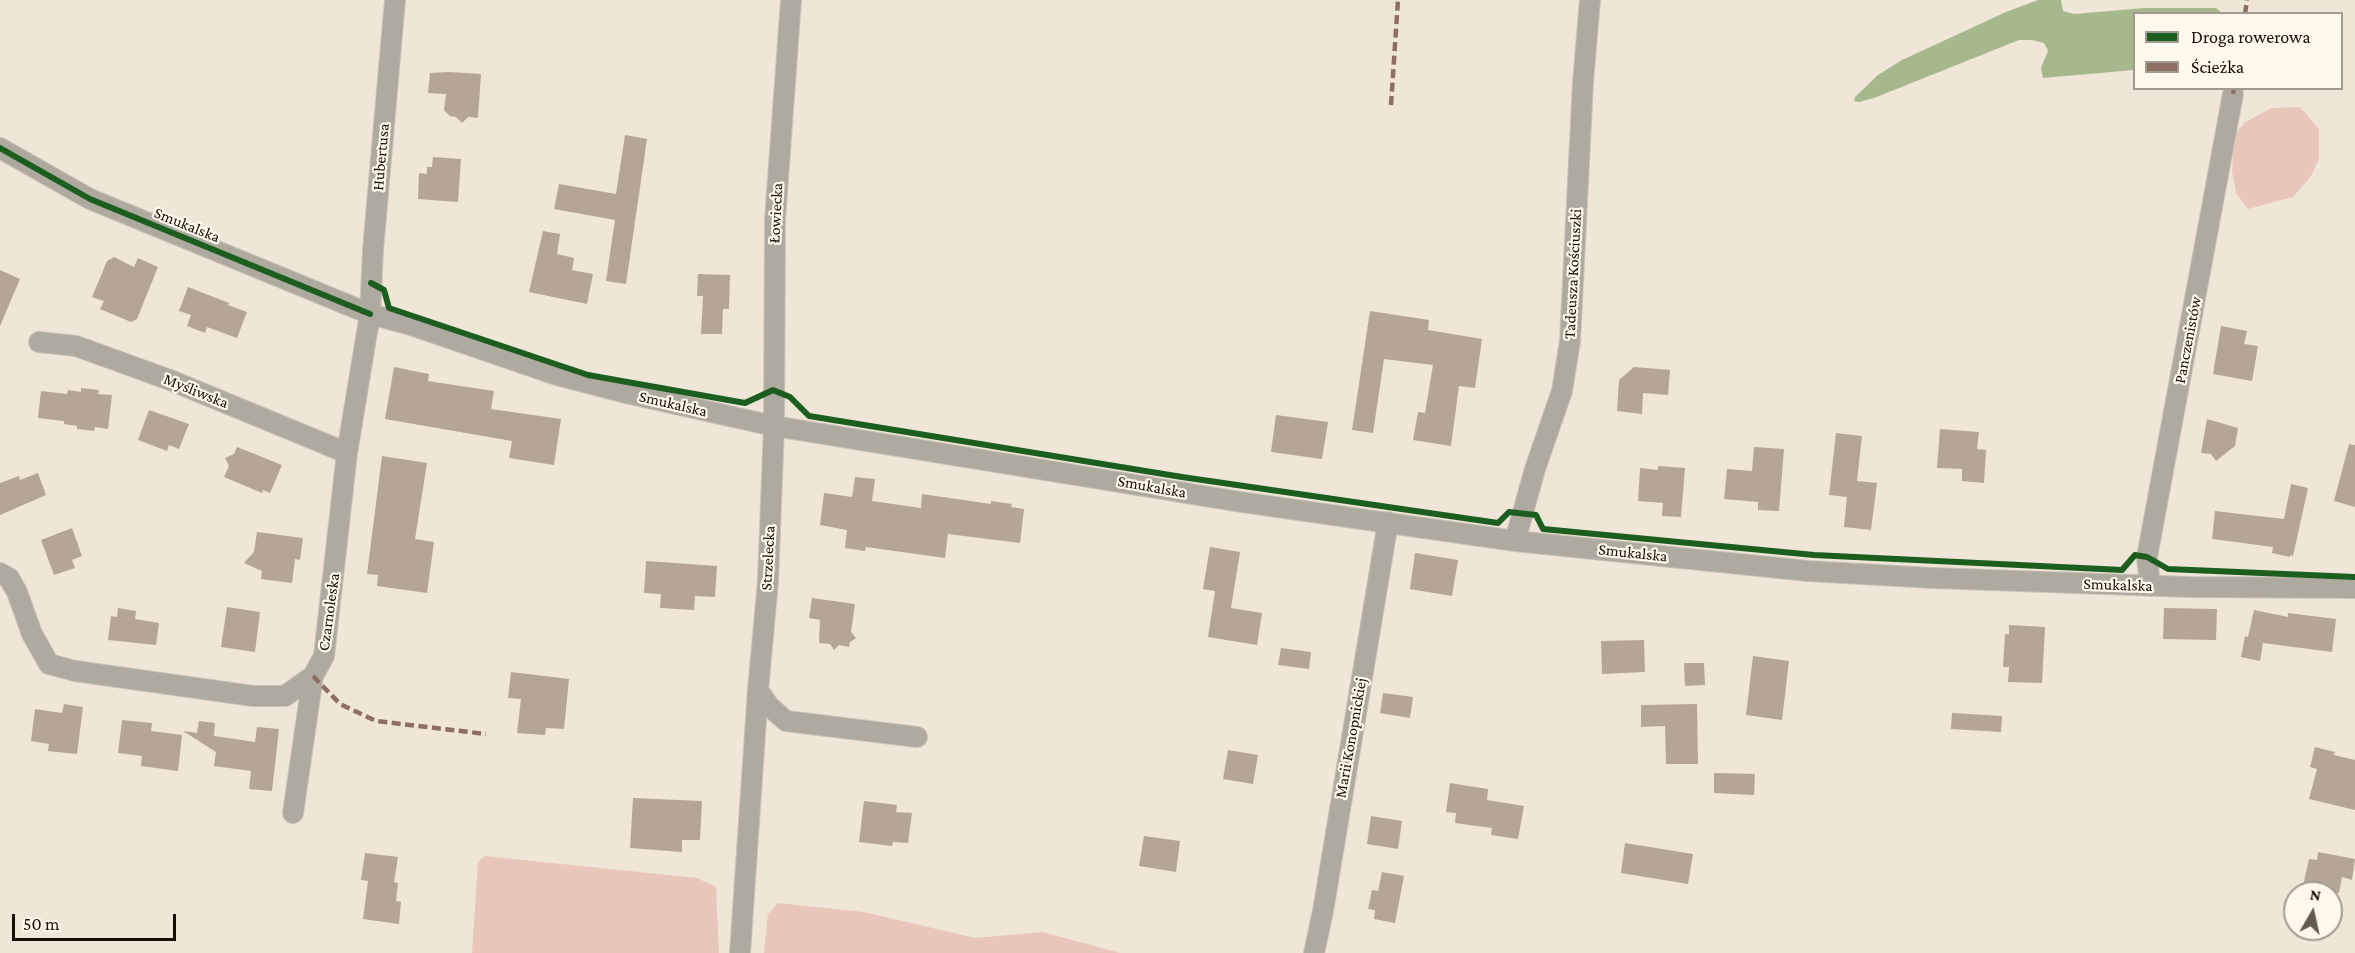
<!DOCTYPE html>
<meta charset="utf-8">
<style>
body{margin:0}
#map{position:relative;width:2355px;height:953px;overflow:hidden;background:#f0e6d8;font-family:"Crimson Pro",serif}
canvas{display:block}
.legend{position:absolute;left:2133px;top:12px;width:210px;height:78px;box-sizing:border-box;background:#fff8ed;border:2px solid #a19a90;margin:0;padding:8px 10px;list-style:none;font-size:18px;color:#140e05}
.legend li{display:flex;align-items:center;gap:12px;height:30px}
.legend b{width:30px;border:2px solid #a19a90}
.north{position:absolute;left:2283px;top:881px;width:60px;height:60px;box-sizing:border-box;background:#fff8ed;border:2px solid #a19a90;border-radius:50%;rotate:9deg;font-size:16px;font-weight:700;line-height:24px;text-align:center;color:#140e05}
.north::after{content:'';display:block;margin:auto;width:21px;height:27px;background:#615a4f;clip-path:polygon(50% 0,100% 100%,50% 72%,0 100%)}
.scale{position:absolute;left:12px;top:914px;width:164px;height:27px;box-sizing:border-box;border:3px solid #140e05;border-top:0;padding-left:8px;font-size:18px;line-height:21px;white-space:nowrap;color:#140e05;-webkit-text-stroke:4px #fff8ed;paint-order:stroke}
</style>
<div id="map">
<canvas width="2355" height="953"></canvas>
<ul class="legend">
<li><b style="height:8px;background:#1b5e20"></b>Droga rowerowa</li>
<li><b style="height:8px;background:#8d6e63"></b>Ścieżka</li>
</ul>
<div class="north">N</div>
<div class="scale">50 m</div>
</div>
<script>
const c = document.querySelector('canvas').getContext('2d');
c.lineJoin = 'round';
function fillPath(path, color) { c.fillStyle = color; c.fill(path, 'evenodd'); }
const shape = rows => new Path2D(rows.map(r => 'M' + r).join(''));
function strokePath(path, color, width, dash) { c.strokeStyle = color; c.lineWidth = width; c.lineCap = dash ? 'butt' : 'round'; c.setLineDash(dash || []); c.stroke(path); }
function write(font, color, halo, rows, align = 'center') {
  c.font = font + ' "Crimson Pro",serif'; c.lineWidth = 4.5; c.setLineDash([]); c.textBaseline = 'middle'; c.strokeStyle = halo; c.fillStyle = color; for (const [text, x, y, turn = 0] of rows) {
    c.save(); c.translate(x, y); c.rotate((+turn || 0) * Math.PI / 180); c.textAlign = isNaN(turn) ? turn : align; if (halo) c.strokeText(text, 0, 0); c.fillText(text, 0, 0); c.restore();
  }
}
fillPath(shape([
 [2300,107,2319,129,2319,159,2311,176,2293,197,2248,209,2236,193,2232,171,2234,135,2245,122,2272,108],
 [485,856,697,878,716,887,719,953,472,953,478,862],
 [778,903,864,912,975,938,1043,932,1120,953,764,953,768,914]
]), '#e9c6ba');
fillPath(shape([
 [2038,0,2061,0,2063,11,2074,14,2144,8,2216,8,2222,13,2134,14,2134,70,2043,78,2041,68,2048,51,2044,43,2032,40,2019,40,1874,98,1859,102,1854,101,1855,97,1878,75,1902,60,2006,12]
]), '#a7b88d');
fillPath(shape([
 [449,72,481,74,478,118,468,117,462,123,456,117,450,116,444,110,446,94,428,93,430,73],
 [625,135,647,139,626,284,606,281,615,220,554,209,559,184,616,194],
 [433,157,461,159,458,202,418,199,419,173,427,174,427,167,432,167],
 [543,231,560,234,557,254,574,258,572,270,593,274,587,304,529,292],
 [114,257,134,267,138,258,158,267,137,319,131,322,100,309,104,301,92,297,107,261],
 [0,270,20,279,0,326],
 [698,274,730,275,729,309,723,309,722,334,701,334,703,296,697,296],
 [188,287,229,303,228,305,247,312,237,338,207,327,205,333,187,326,191,315,179,311],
 [1370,311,1429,320,1428,330,1482,339,1475,388,1459,386,1451,446,1413,440,1418,412,1425,413,1433,365,1384,359,1373,433,1352,430],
 [2221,326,2247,331,2244,344,2258,346,2252,381,2213,374],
 [394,367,429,374,428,381,494,391,491,409,561,419,554,465,509,458,512,441,385,419],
 [1634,367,1670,370,1668,395,1643,393,1642,414,1617,411,1619,380],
 [81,388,99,390,98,394,112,395,108,429,95,427,94,431,77,429,77,426,64,424,64,421,38,418,41,391,67,394,68,390,81,392],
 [149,410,189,424,179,449,169,445,167,451,138,440],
 [1276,415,1328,422,1322,459,1271,452],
 [2207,419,2238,428,2235,446,2216,461,2211,454,2201,453],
 [1940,429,1979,432,1977,449,1986,450,1984,483,1962,481,1962,469,1937,468],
 [1836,433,1862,436,1857,481,1877,483,1871,530,1844,527,1847,497,1829,495],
 [2349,444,2355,445,2355,507,2334,501],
 [237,447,282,465,270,493,263,490,262,493,224,477,229,466,225,458,234,454],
 [1754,447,1784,449,1779,511,1758,510,1758,502,1724,499,1727,469,1752,471],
 [382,456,427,463,415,539,434,542,427,593,377,586,378,575,367,574],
 [1658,466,1685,468,1681,517,1662,516,1663,503,1638,501,1640,468,1658,470],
 [38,473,46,495,0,515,0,483,19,476,20,480],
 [855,477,875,479,872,501,921,508,922,494,991,504,991,501,1012,504,1011,507,1024,509,1020,543,948,534,945,558,866,547,865,551,845,548,847,530,820,525,824,493,852,497],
 [2291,484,2308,488,2293,556,2290,555,2290,557,2272,553,2273,547,2212,539,2215,511,2284,519],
 [72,528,82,556,72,560,75,568,54,575,41,540],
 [257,532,303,538,300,560,295,559,292,583,261,579,262,571,244,563,254,552],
 [1210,547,1240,552,1231,608,1262,613,1257,645,1208,637,1215,591,1203,589],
 [1415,553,1458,560,1452,596,1410,589],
 [646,561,717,566,715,597,695,596,694,610,660,608,661,594,644,593],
 [812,598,855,604,851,632,856,638,850,642,849,647,839,645,834,650,830,644,819,643,820,620,809,618],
 [227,607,260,612,255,652,221,647],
 [118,608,136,611,135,619,159,623,156,645,108,640,111,616,117,617],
 [2164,608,2217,609,2216,640,2163,639],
 [2254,610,2288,617,2288,613,2336,619,2332,652,2263,643,2260,661,2241,657,2245,636,2248,637],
 [2009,625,2045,627,2042,683,2008,682,2009,667,2003,667,2005,634,2009,634],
 [1644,640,1645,672,1602,674,1601,641],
 [1281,648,1311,652,1309,669,1278,665],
 [1753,656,1789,661,1782,720,1746,715],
 [1684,663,1704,663,1705,685,1685,686],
 [511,672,569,679,564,729,546,728,545,735,517,733,521,699,508,698],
 [1383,693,1413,697,1410,718,1380,713],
 [64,704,83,707,77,754,48,751,49,744,31,741,35,709,62,713],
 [1697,704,1698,764,1666,764,1665,726,1641,727,1641,705],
 [1952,713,2002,716,2001,732,1951,729],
 [122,720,152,723,151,731,182,735,178,771,141,766,142,756,118,753],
 [199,721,215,723,214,736,255,742,257,727,279,729,272,791,249,789,251,771,214,766,216,752,183,731,197,733],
 [2315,747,2335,752,2334,755,2355,760,2355,810,2309,799,2317,769,2310,767],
 [1228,750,1258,755,1253,784,1223,779],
 [1714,773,1755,774,1754,795,1714,793],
 [1450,783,1488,789,1487,800,1524,806,1518,839,1491,835,1492,828,1455,823,1456,813,1446,812],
 [633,798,702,801,700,840,682,840,682,852,630,848],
 [864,801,897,805,896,812,912,813,908,843,893,842,892,846,859,842],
 [1371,816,1402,821,1398,849,1367,844],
 [1144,836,1180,841,1176,872,1139,866],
 [1625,843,1693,854,1688,884,1621,873],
 [2318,852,2355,859,2352,880,2342,877,2339,893,2317,893,2302,890,2309,859,2317,860],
 [365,853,398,857,394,882,398,883,396,901,401,902,399,924,363,919,368,881,361,880],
 [1382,872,1404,876,1395,923,1374,919,1375,910,1368,909,1372,890,1378,891]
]), '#b4a598');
const minor = shape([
 [791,0,775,220,774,426,768,581,758,690,769,706,786,721,917,737],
 [0,148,90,199,370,314,411,325,557,375,626,393,774,426,1241,502,1515,541,1808,571,1933,578,2190,587,2355,588],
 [39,342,76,346,170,380,347,453],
 [1515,541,1535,469,1562,391,1570,341,1583,82,1590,0],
 [0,573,9,578,17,592,32,634,49,664,75,671,253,696,285,696,313,676,324,656,347,453,370,314,373,250,395,0],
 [2150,586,2147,557,2233,94],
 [293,813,313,676],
 [740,953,758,690],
 [1314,953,1323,911,1388,522]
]);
strokePath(minor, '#cac3b8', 22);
strokePath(minor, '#aeaaa0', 20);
strokePath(shape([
 [2245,14,2247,0],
 [2233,94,2234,88],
 [1391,105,1398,0],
 [313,676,340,704,376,721,486,734]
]), '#8d6e63', 4.5, [9, 4.5]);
strokePath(shape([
 [0,148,90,199,370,314],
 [371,283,384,290,389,308,588,375,745,403,773,390,790,397,809,416,1182,477,1498,523,1509,512,1536,515,1543,529,1814,555,2122,570,2135,555,2147,557,2168,569,2355,577]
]), '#1b5e20', 6);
write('16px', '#140e05', '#fff8ed', [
 ["Hubertusa",381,157,-85],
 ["Łowiecka",776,213,-87],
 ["Smukalska",187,225,22],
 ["Tadeusza Kościuszki",1573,274,-87],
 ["Panczenistów",2188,340,-79],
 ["Myśliwska",196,391,22],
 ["Smukalska",673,404,13],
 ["Smukalska",1152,487,10],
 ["Smukalska",1633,553,6],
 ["Strzelecka",768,558,-87],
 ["Smukalska",2118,585,2],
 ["Czarnoleska",329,612,-82],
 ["Marii Konopnickiej",1351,738,-80]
]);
</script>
